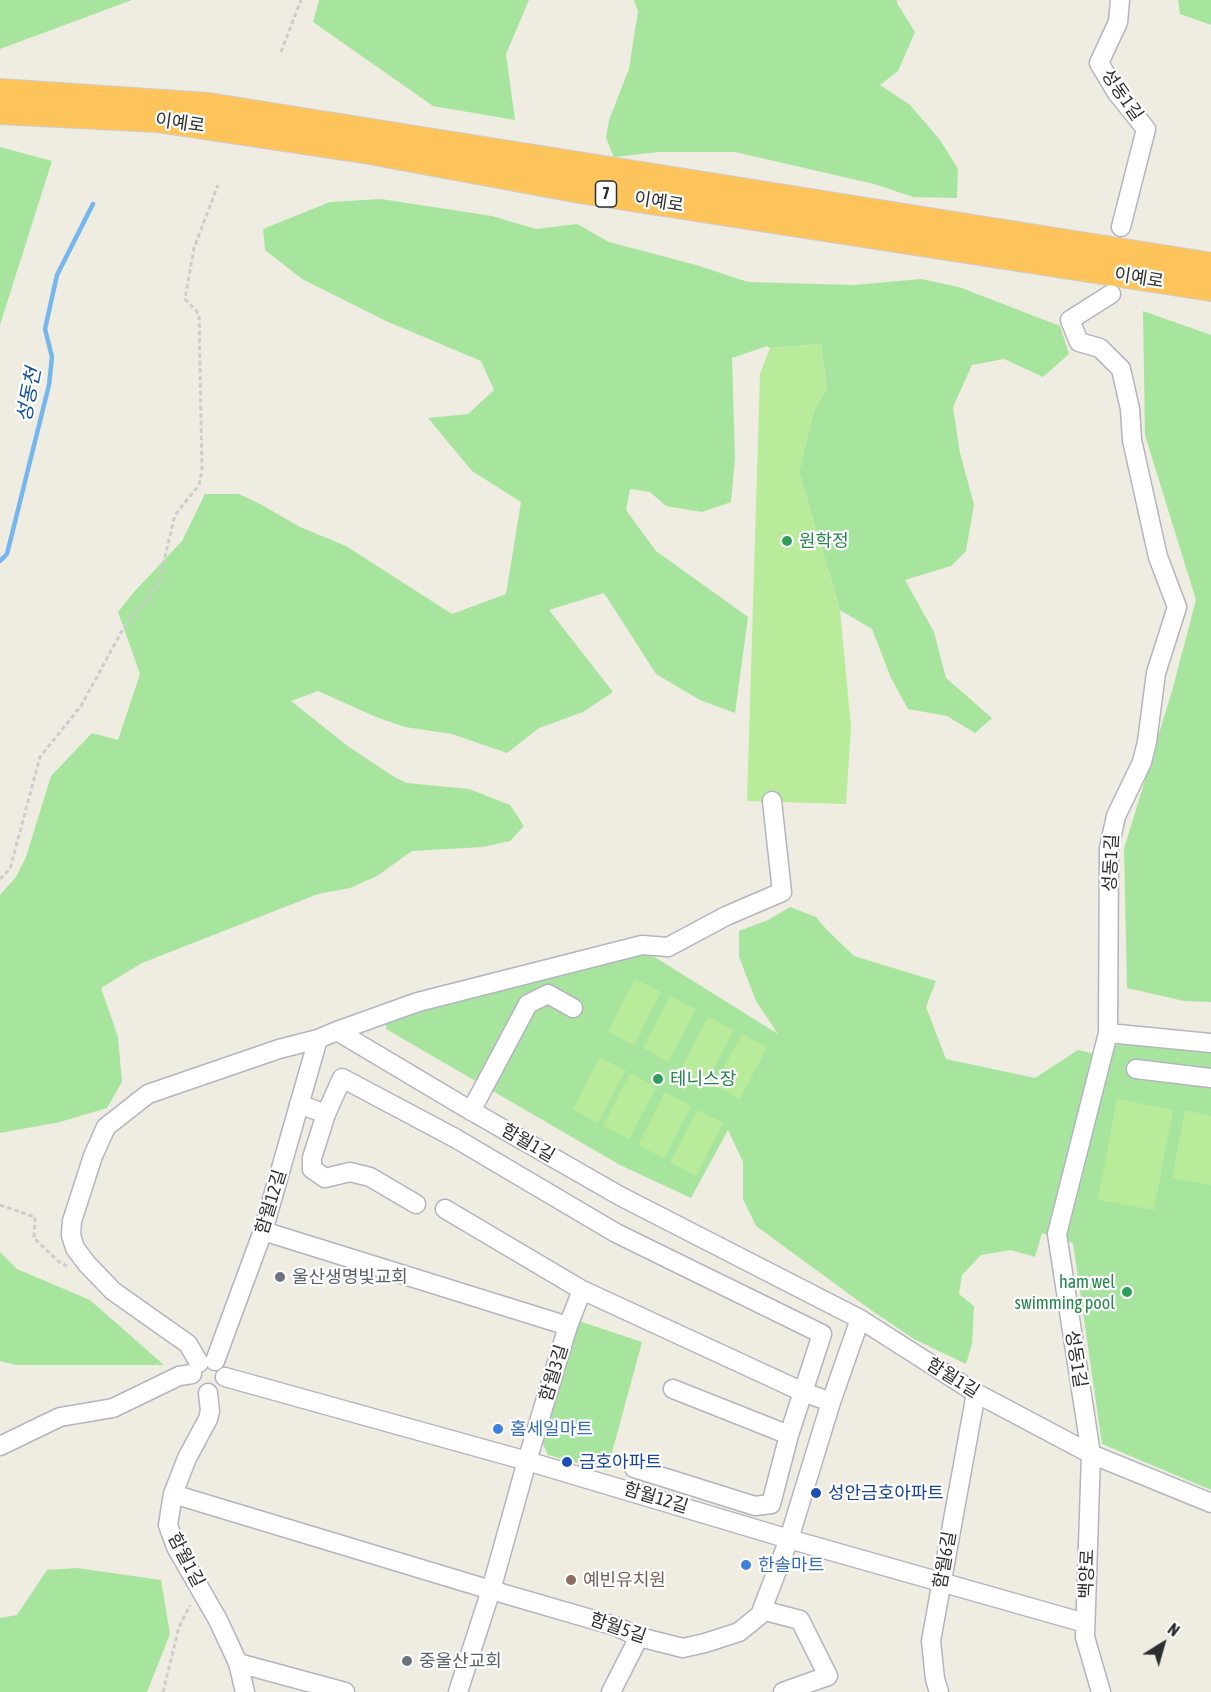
<!DOCTYPE html>
<meta charset="utf-8">
<style>
body{margin:0}
#map{position:relative;width:1211px;height:1692px;overflow:hidden;background:#efece1;font-family:"Asap Condensed",sans-serif}
canvas{display:block}
.north{position:absolute;left:1133px;top:1614px;width:60px;height:60px;-webkit-text-stroke:4px #fff;paint-order:stroke;rotate:37deg;font-size:16px;font-weight:700;line-height:24px;text-align:center;color:#2e2e2e}
.north::after{content:'';display:block;margin:auto;width:21px;height:27px;background:#2e2e2e;clip-path:polygon(50% 0,100% 100%,50% 72%,0 100%)}
</style>
<div id="map">
<canvas width="1211" height="1692"></canvas>
<div class="north">N</div>
</div>
<script>
const c = document.querySelector('canvas').getContext('2d');
c.lineJoin = 'round';
function fillPath(path, color) { c.fillStyle = color; c.fill(path, 'evenodd'); }
const shape = rows => new Path2D(rows.map(r => 'M' + r).join(''));
function strokePath(path, color, width, dash) { c.strokeStyle = color; c.lineWidth = width; c.lineCap = dash ? 'butt' : 'round'; c.setLineDash(dash || []); c.stroke(path); }
function write(font, color, halo, rows, align = 'center') {
  c.font = font + ' "Asap Condensed","Noto Sans KR",sans-serif'; c.lineWidth = 4.5; c.setLineDash([]); c.textBaseline = 'middle'; c.strokeStyle = halo; c.fillStyle = color; for (const [text, x, y, turn = 0] of rows) {
    c.save(); c.translate(x, y); c.rotate((+turn || 0) * Math.PI / 180); c.textAlign = isNaN(turn) ? turn : align; if (halo) c.strokeText(text, 0, 0); c.fillText(text, 0, 0); c.restore();
  }
}
fillPath(shape([
 [0,0,132,0,0,49],
 [319,0,529,0,506,54,515,120,433,106,313,22],
 [634,0,897,0,897,3,915,32,898,71,880,85,910,105,940,140,958,169,957,198,913,197,874,184,735,152,659,152,614,157,606,138,609,120,629,69,638,11],
 [1178,0,1211,0,1211,25,1180,14],
 [0,147,52,161,0,325],
 [381,199,492,216,536,229,577,224,609,242,696,265,748,282,854,285,921,279,959,287,1060,326,1069,354,1043,377,1004,359,972,365,953,407,960,453,974,505,966,551,951,566,905,580,934,632,946,678,992,718,975,733,947,716,908,709,891,678,872,629,840,610,799,472,814,410,827,389,821,344,770,348,767,346,732,358,735,458,731,502,702,512,666,506,650,492,630,489,626,510,656,551,748,617,735,713,700,700,656,674,604,593,549,610,613,692,583,712,539,728,507,753,452,734,405,727,376,717,318,691,291,701,349,747,396,778,407,783,469,789,510,805,524,826,510,841,483,847,412,851,377,876,350,888,318,894,142,963,101,988,118,1037,122,1082,107,1108,60,1122,0,1133,0,895,16,877,26,857,51,776,92,733,118,740,140,674,118,612,133,593,182,541,205,494,239,494,262,505,300,527,346,546,452,614,506,594,521,502,472,471,428,418,468,414,494,390,481,361,386,321,302,279,265,250,263,229,330,202],
 [1143,311,1211,335,1211,1002,1184,1001,1127,988,1124,849,1172,691,1196,600,1145,435],
 [790,907,816,917,827,930,854,956,936,981,926,1007,946,1059,1035,1078,1078,1050,1108,1057,1115,1046,1130,1041,1211,1050,1211,1490,1102,1444,1073,1243,1042,1233,1035,1257,1011,1250,981,1255,962,1275,959,1294,974,1306,972,1344,966,1364,914,1339,871,1310,756,1226,743,1199,743,1162,728,1130,691,1198,620,1165,386,1029,386,1018,645,951,778,1034,756,1001,739,957,739,931,768,920],
 [0,1252,17,1269,90,1300,164,1365,16,1365,0,1361],
 [579,1321,642,1342,607,1471,548,1455,543,1444],
 [77,1568,161,1580,170,1634,147,1692,0,1692,0,1618,17,1615,47,1570]
]), '#a7e59e');
fillPath(shape([
 [821,344,827,389,814,410,799,472,840,610,851,727,846,804,747,801,760,374,770,348],
 [635,979,661,992,634,1045,608,1031],
 [670,996,696,1009,668,1062,643,1048],
 [708,1017,734,1030,706,1083,681,1069],
 [742,1034,767,1047,740,1099,714,1086],
 [600,1057,625,1071,598,1123,573,1109],
 [630,1073,656,1087,629,1139,603,1126],
 [665,1092,691,1106,664,1158,638,1145],
 [1117,1099,1173,1110,1154,1210,1098,1200],
 [698,1110,723,1123,696,1176,670,1162],
 [1185,1110,1211,1116,1211,1185,1172,1178]
]), '#b8ec9a');
strokePath(shape([
 [0,561,7,554,49,385,52,357,45,329,57,275,93,204]
]), '#75b6ef', 4.5);
const minor = shape([
 [1120,0,1118,22,1099,63,1117,93,1146,129,1121,227],
 [337,1031,418,1002,642,945,668,947,726,916,782,892,772,801],
 [1108,1033,1211,1043],
 [1136,1069,1211,1078],
 [299,1104,326,1114,342,1078,455,1138,616,1233,822,1334,803,1392,831,1402],
 [471,1111,528,1004,548,994,573,1008],
 [326,1114,312,1158,312,1169,325,1178,350,1172,370,1177,416,1204],
 [445,1209,582,1290,803,1392,789,1435,771,1504,755,1506,634,1468],
 [263,1231,568,1326],
 [215,1361,263,1231,318,1039],
 [199,1363,188,1344,113,1291,87,1264,75,1248,71,1235,72,1221,93,1156,106,1127,148,1094,279,1049,318,1039,337,1031,463,1106,620,1196,860,1319,976,1393,1091,1454,1211,1503],
 [225,1377,527,1461,789,1539,1085,1623],
 [673,1389,789,1435],
 [208,1393,210,1411,208,1419,187,1458,173,1494,168,1525,176,1547,218,1620,238,1663,245,1692],
 [0,1446,60,1417,113,1408,179,1376,192,1374],
 [173,1494,491,1590,615,1626,639,1637,683,1648,705,1643,739,1632,760,1615,789,1539,831,1402,860,1319],
 [762,1610,800,1620,828,1676,783,1692],
 [238,1663,345,1692],
 [458,1692,491,1590,527,1461,568,1326,582,1290],
 [611,1692,639,1637],
 [939,1692,935,1679,931,1641,976,1393],
 [1101,1692,1085,1637,1091,1454,1057,1234,1108,1033,1109,848,1116,816,1142,762,1147,742,1156,673,1177,607,1158,557,1132,440,1130,409,1121,369,1100,348,1079,342,1070,320,1111,294]
]);
const highway = shape([
 [0,92,208,106,1211,266],
 [0,111,157,119,370,151,580,190,1211,288]
]);
strokePath(minor, '#b4b4c1', 21);
strokePath(highway, '#cdcdcd', 28);
strokePath(shape([
 [281,52,301,0],
 [0,879,10,869,40,757,81,706,124,627,158,585,175,515,199,485,202,470,199,314,185,299,194,248,218,185],
 [0,1205,35,1217,34,1238,59,1262,67,1266],
 [163,1692,179,1627,190,1605]
]), '#cdcdcd', 3, [4.5, 3]);
strokePath(minor, '#fff', 18);
strokePath(highway, '#fec45c', 26);
for (const [x, y, r, color] of [
 [787,541,6,"#2e9e5b"],
 [658,1079,6,"#2e9e5b"],
 [280,1277,6,"#6b7280"],
 [1127,1292,6,"#2e9e5b"],
 [498,1429,6,"#3f7fe0"],
 [567,1462,6,"#1a4fb4"],
 [816,1493,6,"#1a4fb4"],
 [746,1565,6,"#3f7fe0"],
 [571,1580,6,"#8d6e63"],
 [407,1661,6,"#6b7280"]
]) { const dot = new Path2D(); dot.arc(x, y, r, 0, 2 * Math.PI); c.fillStyle = color; c.fill(dot); strokePath(dot, '#fff', 2); }
for (const [x, y, w] of [
 [606,194,21]
]) { const box = new Path2D(); box.roundRect(x - w / 2, y - 13, w, 26, 4.5); c.fillStyle = '#fff'; c.fill(box); strokePath(box, '#2e2e2e', 1.5); }
write('bold 16px', '#2e2e2e', null, [
 ["7",606,194]
]);
write('18px', '#2e2e2e', '#fff', [
 ["성동1길",1122,95,55],
 ["이예로",180,123,8],
 ["이예로",659,202,9],
 ["이예로",1139,278,9],
 ["성동1길",1111,863,-87],
 ["함월1길",528,1143,30],
 ["함월12길",271,1202,-73],
 ["성동1길",1076,1359,81],
 ["함월3길",554,1373,-73],
 ["함월1길",953,1378,32],
 ["함월12길",656,1498,17],
 ["함월1길",186,1560,63],
 ["함월6길",945,1560,-80],
 ["백양로",1087,1574,-88],
 ["함월5길",618,1628,19]
]);
write('18px', '#27864d', '#fff', [
 ["원학정",799,541],
 ["테니스장",670,1079],
 ["ham wel",1115,1282,"right"],
 ["swimming pool",1115,1303,"right"]
], 'left');
write('18px', '#5b616d', '#fff', [
 ["울산생명빛교회",292,1277],
 ["중울산교회",419,1661]
], 'left');
write('18px', '#366cbe', '#fff', [
 ["홈세일마트",510,1429],
 ["한솔마트",758,1565]
], 'left');
write('18px', '#164399', '#fff', [
 ["금호아파트",579,1462],
 ["성안금호아파트",828,1493]
], 'left');
write('18px', '#785e54', '#fff', [
 ["예빈유치원",583,1580]
], 'left');
write('italic 20px', '#0e50a2', '#fff', [
 ["성동천",29,395,-79]
]);
</script>
